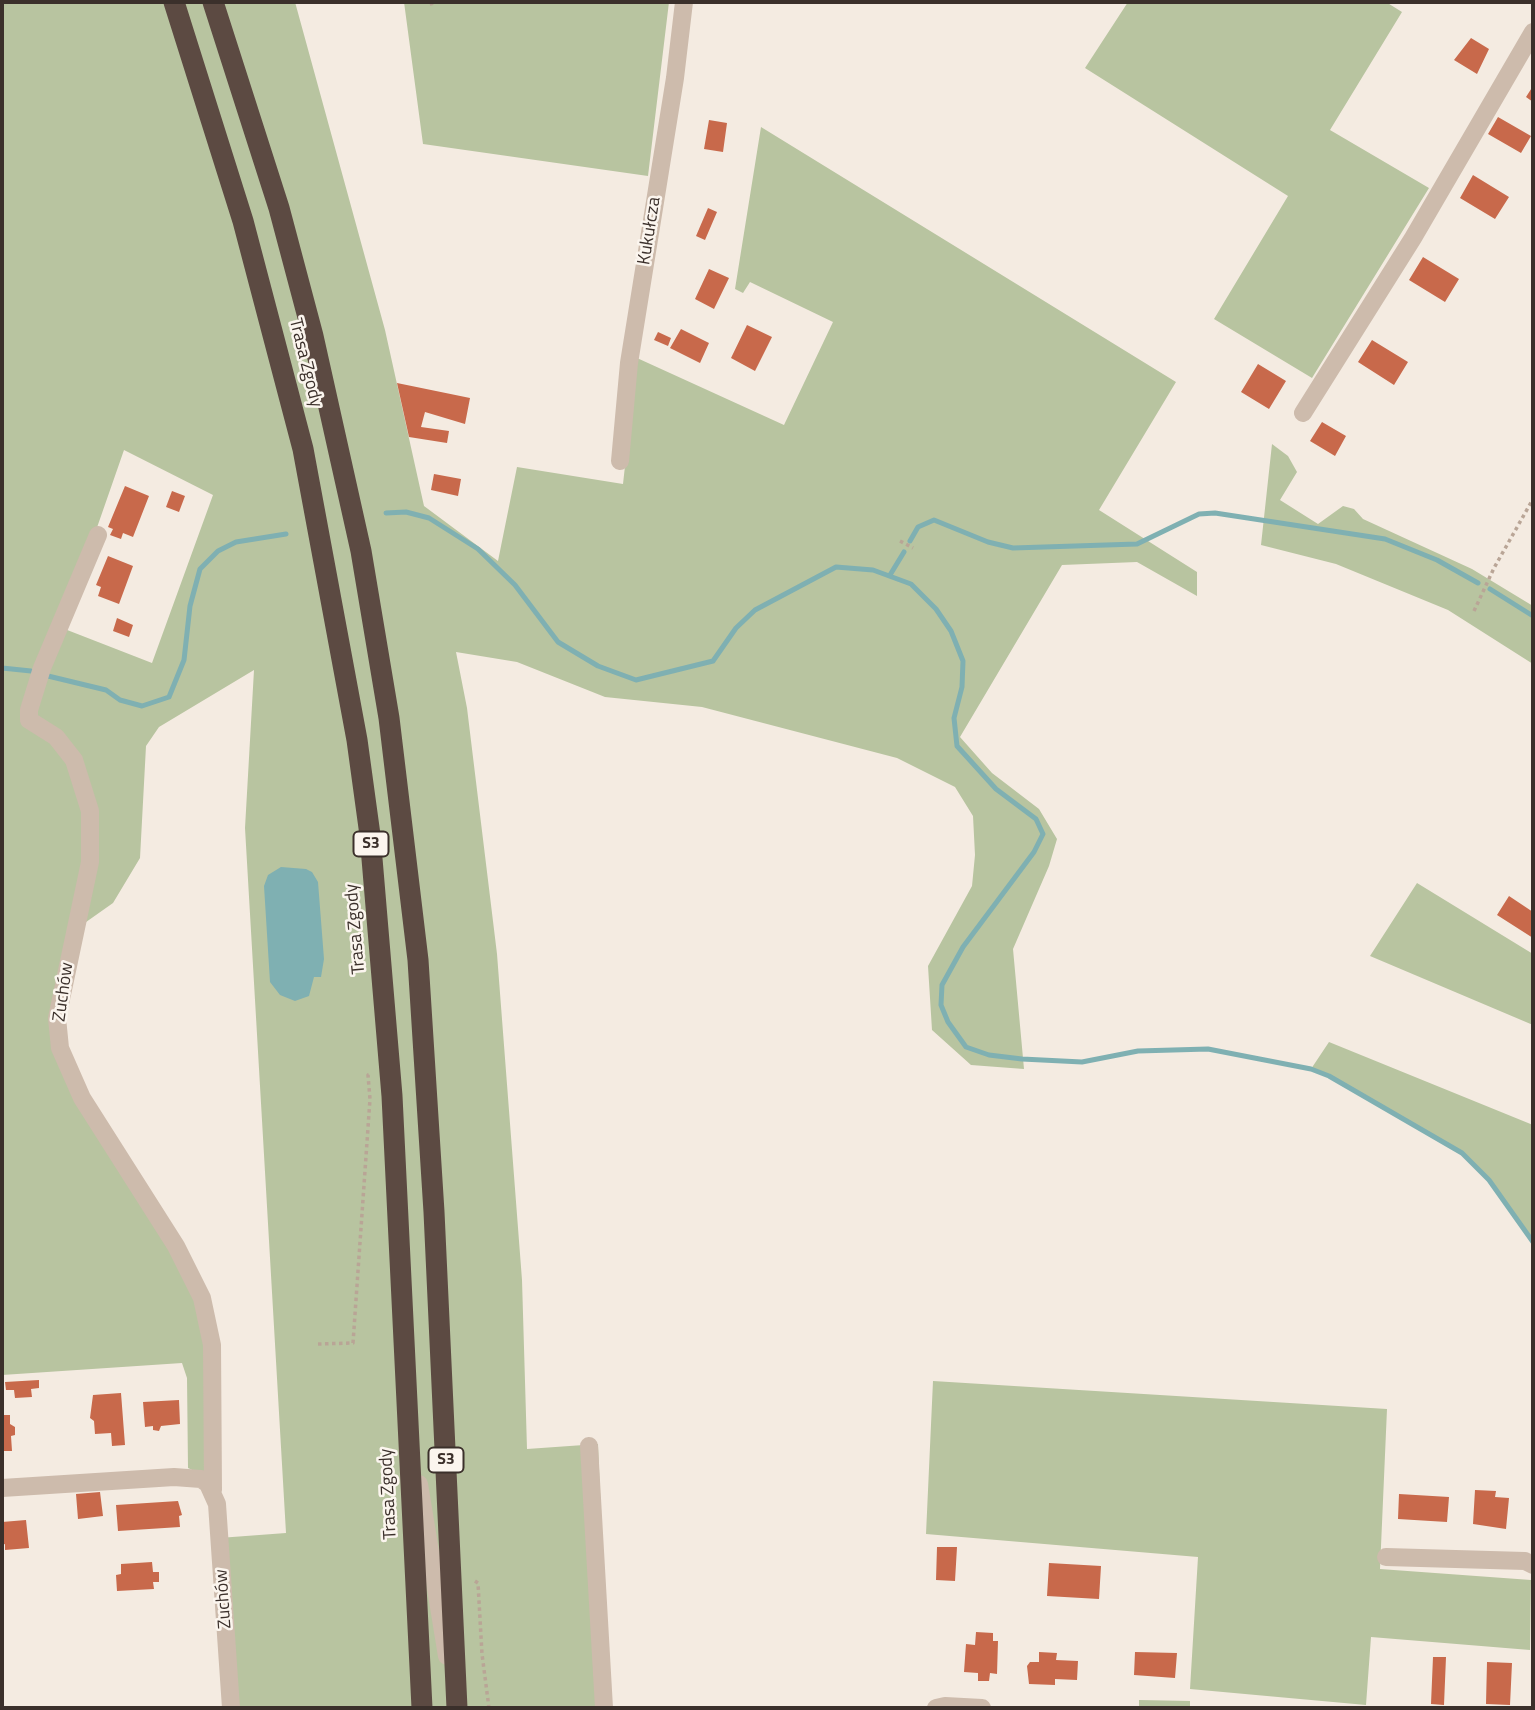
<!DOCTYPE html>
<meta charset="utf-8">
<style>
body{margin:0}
#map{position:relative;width:1535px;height:1710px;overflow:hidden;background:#f4ebe1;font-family:"Titillium Web",sans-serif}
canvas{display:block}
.frame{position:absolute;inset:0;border:4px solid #3b302b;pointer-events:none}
</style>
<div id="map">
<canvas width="1535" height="1710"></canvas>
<div class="frame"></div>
</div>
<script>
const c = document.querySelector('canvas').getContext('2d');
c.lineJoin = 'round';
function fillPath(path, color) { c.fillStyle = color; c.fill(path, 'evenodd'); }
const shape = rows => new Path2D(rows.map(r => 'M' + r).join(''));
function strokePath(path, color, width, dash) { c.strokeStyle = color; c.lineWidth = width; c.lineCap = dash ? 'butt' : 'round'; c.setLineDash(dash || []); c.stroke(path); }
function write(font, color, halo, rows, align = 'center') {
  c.font = font + ' "Titillium Web",sans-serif'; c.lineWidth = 5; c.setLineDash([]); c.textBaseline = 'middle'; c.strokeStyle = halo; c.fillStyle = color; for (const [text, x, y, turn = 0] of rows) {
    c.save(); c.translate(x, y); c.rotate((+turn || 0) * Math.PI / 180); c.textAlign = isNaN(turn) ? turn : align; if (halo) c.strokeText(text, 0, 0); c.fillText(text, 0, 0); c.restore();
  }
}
fillPath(shape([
 [2,2,295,2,385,330,424,506,498,561,517,467,623,484,637,358,784,425,833,322,750,282,743,293,735,289,761,127,1176,382,1099,510,1197,572,1197,596,1137,562,1062,565,960,737,992,773,1039,809,1057,839,1049,866,1013,949,1024,1069,971,1065,932,1030,928,966,972,886,975,855,973,816,955,787,897,758,702,707,605,697,517,662,456,652,467,708,497,954,522,1280,527,1449,598,1444,609,1708,235,1708,219,1538,286,1533,245,828,254,670,159,727,146,746,140,858,113,903,79,927,53,1037,205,1307,211,1479,188,1468,187,1378,182,1363,2,1375],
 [124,450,213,495,152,663,62,628],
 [404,2,669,2,648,176,423,144],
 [1128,2,1386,2,1402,12,1330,130,1429,188,1312,378,1214,319,1288,196,1085,68],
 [1272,444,1288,456,1297,472,1280,500,1318,524,1343,506,1354,509,1363,519,1472,569,1533,606,1533,664,1448,610,1336,564,1261,545],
 [1417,883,1533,954,1533,1025,1370,956],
 [1329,1042,1533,1125,1533,1242,1489,1180,1462,1153,1329,1076,1311,1069],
 [933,1381,1387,1409,1380,1569,1531,1580,1530,1650,1371,1637,1366,1705,1190,1689,1198,1557,926,1534],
 [1139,1700,1190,1701,1190,1708,1139,1708]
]), '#b8c4a0');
fillPath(shape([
 [281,867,306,869,312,872,318,882,324,959,321,977,314,977,309,996,295,1001,280,995,270,982,264,886,268,875]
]), '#7fb0b2');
strokePath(shape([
 [386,513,406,512,429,518,478,549,515,585,558,642,598,666,636,680,713,661,736,628,755,610,836,567,873,570,911,584,936,609,951,631,963,661,962,687,954,718,957,746,996,789,1036,819,1043,834,1034,852,963,947,942,985,941,1005,948,1022,966,1047,989,1055,1022,1059,1082,1062,1138,1051,1208,1049,1311,1069,1329,1076,1462,1153,1489,1180,1533,1242],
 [910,541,918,527,934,520,988,542,1013,548,1137,544,1199,514,1215,513,1385,539,1437,560,1478,583],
 [890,575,904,552],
 [1490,589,1533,616],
 [2,668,31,671],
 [48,676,106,690,120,700,142,706,169,697,184,660,190,606,200,569,218,551,236,542,286,534]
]), '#7fb0b2', 5);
fillPath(shape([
 [1471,38,1489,49,1477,74,1454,60],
 [1533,86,1533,102,1526,97],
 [1498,117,1531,136,1521,153,1488,134],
 [709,120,727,123,723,152,704,149],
 [1473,175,1509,197,1495,219,1460,198],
 [708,208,717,212,705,240,696,236],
 [1423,257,1459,279,1445,302,1409,280],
 [709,269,729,278,714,309,695,299],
 [747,325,772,337,755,371,731,358],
 [681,329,709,343,700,363,670,348],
 [658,332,671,338,668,346,654,340],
 [1372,340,1408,362,1394,385,1358,362],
 [1258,364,1286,381,1269,409,1241,392],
 [397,383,470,398,465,424,425,412,421,427,449,431,447,443,409,437],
 [1322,422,1346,436,1335,456,1310,441],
 [434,474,461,479,458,496,431,490],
 [125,486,149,496,133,537,123,533,121,539,110,535,113,529,108,527],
 [172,491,185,496,179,512,166,507],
 [108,556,133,566,119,604,98,596,101,587,96,585],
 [117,618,133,625,129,637,113,631],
 [1509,896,1533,912,1533,938,1497,915],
 [39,1380,39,1388,31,1389,32,1397,15,1398,14,1390,6,1390,5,1382],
 [121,1393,125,1445,112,1446,111,1433,95,1434,94,1421,90,1418,93,1395],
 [179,1400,180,1424,161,1426,159,1431,153,1430,153,1426,145,1427,143,1402],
 [2,1415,10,1415,10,1424,15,1427,15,1435,11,1436,12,1451,3,1451,2,1448],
 [1475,1490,1496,1491,1495,1497,1509,1498,1506,1529,1473,1524],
 [100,1492,103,1516,78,1519,76,1494],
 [1399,1494,1449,1497,1447,1522,1398,1519],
 [178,1501,182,1515,179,1516,180,1527,118,1531,116,1505],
 [26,1520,29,1548,5,1550,5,1544,2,1545,2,1522],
 [937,1547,957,1547,955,1581,936,1580],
 [152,1562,153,1572,159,1572,159,1582,153,1582,154,1589,117,1591,116,1575,121,1574,121,1564],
 [1049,1563,1101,1566,1099,1599,1047,1596],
 [976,1632,993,1633,993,1641,998,1641,997,1674,990,1673,989,1681,978,1681,978,1673,964,1672,966,1644,975,1645],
 [1039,1652,1057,1653,1056,1660,1078,1661,1077,1680,1055,1679,1055,1685,1029,1684,1027,1666,1030,1662,1039,1662],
 [1135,1652,1177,1653,1175,1678,1134,1675],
 [1433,1657,1446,1657,1444,1705,1431,1704],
 [1487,1662,1512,1663,1510,1705,1486,1704]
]), '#c8694b');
strokePath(shape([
 [431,2,432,6],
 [900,541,913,548],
 [1474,611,1494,568,1533,499],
 [318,1344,353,1343,370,1099,368,1075,371,1074],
 [475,1581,478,1583,482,1654,489,1708]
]), '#b9a596', 3.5, [3.5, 3.5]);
strokePath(shape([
 [1303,413,1413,238,1533,32],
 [620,461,629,363,675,78,684,2],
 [98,535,42,668,29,710,29,720,56,737,74,760,90,811,90,862,57,1018,60,1048,82,1098,176,1246,202,1298,212,1345,213,1490],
 [589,1446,604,1708],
 [419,1484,447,1656],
 [2,1488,174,1477,201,1479,208,1484,217,1504,231,1708],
 [1386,1557,1525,1561,1533,1565],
 [936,1708,945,1706,982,1708]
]), '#cdbbac', 18);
strokePath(shape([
 [174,2,243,221,303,449,357,740,370,835,392,1096,422,1708],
 [213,2,279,208,313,336,361,551,389,718,418,960,434,1212,457,1708]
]), '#5c4a42', 21);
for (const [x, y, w] of [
 [371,844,35],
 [446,1460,35]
]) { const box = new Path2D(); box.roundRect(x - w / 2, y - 12.5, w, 25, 5); c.fillStyle = '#fbf5ee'; c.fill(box); strokePath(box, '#3b302b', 2); }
write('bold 16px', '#3b302b', null, [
 ["S3",371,844],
 ["S3",446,1460]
]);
write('18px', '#3b302b', '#fbf5ee', [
 ["Kukułcza",650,231,-81],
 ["Trasa Zgody",305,363,76],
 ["Trasa Zgody",356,929,-95],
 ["Zuchów",64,992,-82],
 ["Trasa Zgody",389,1494,-93],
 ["Zuchów",224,1599,-94]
]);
</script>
